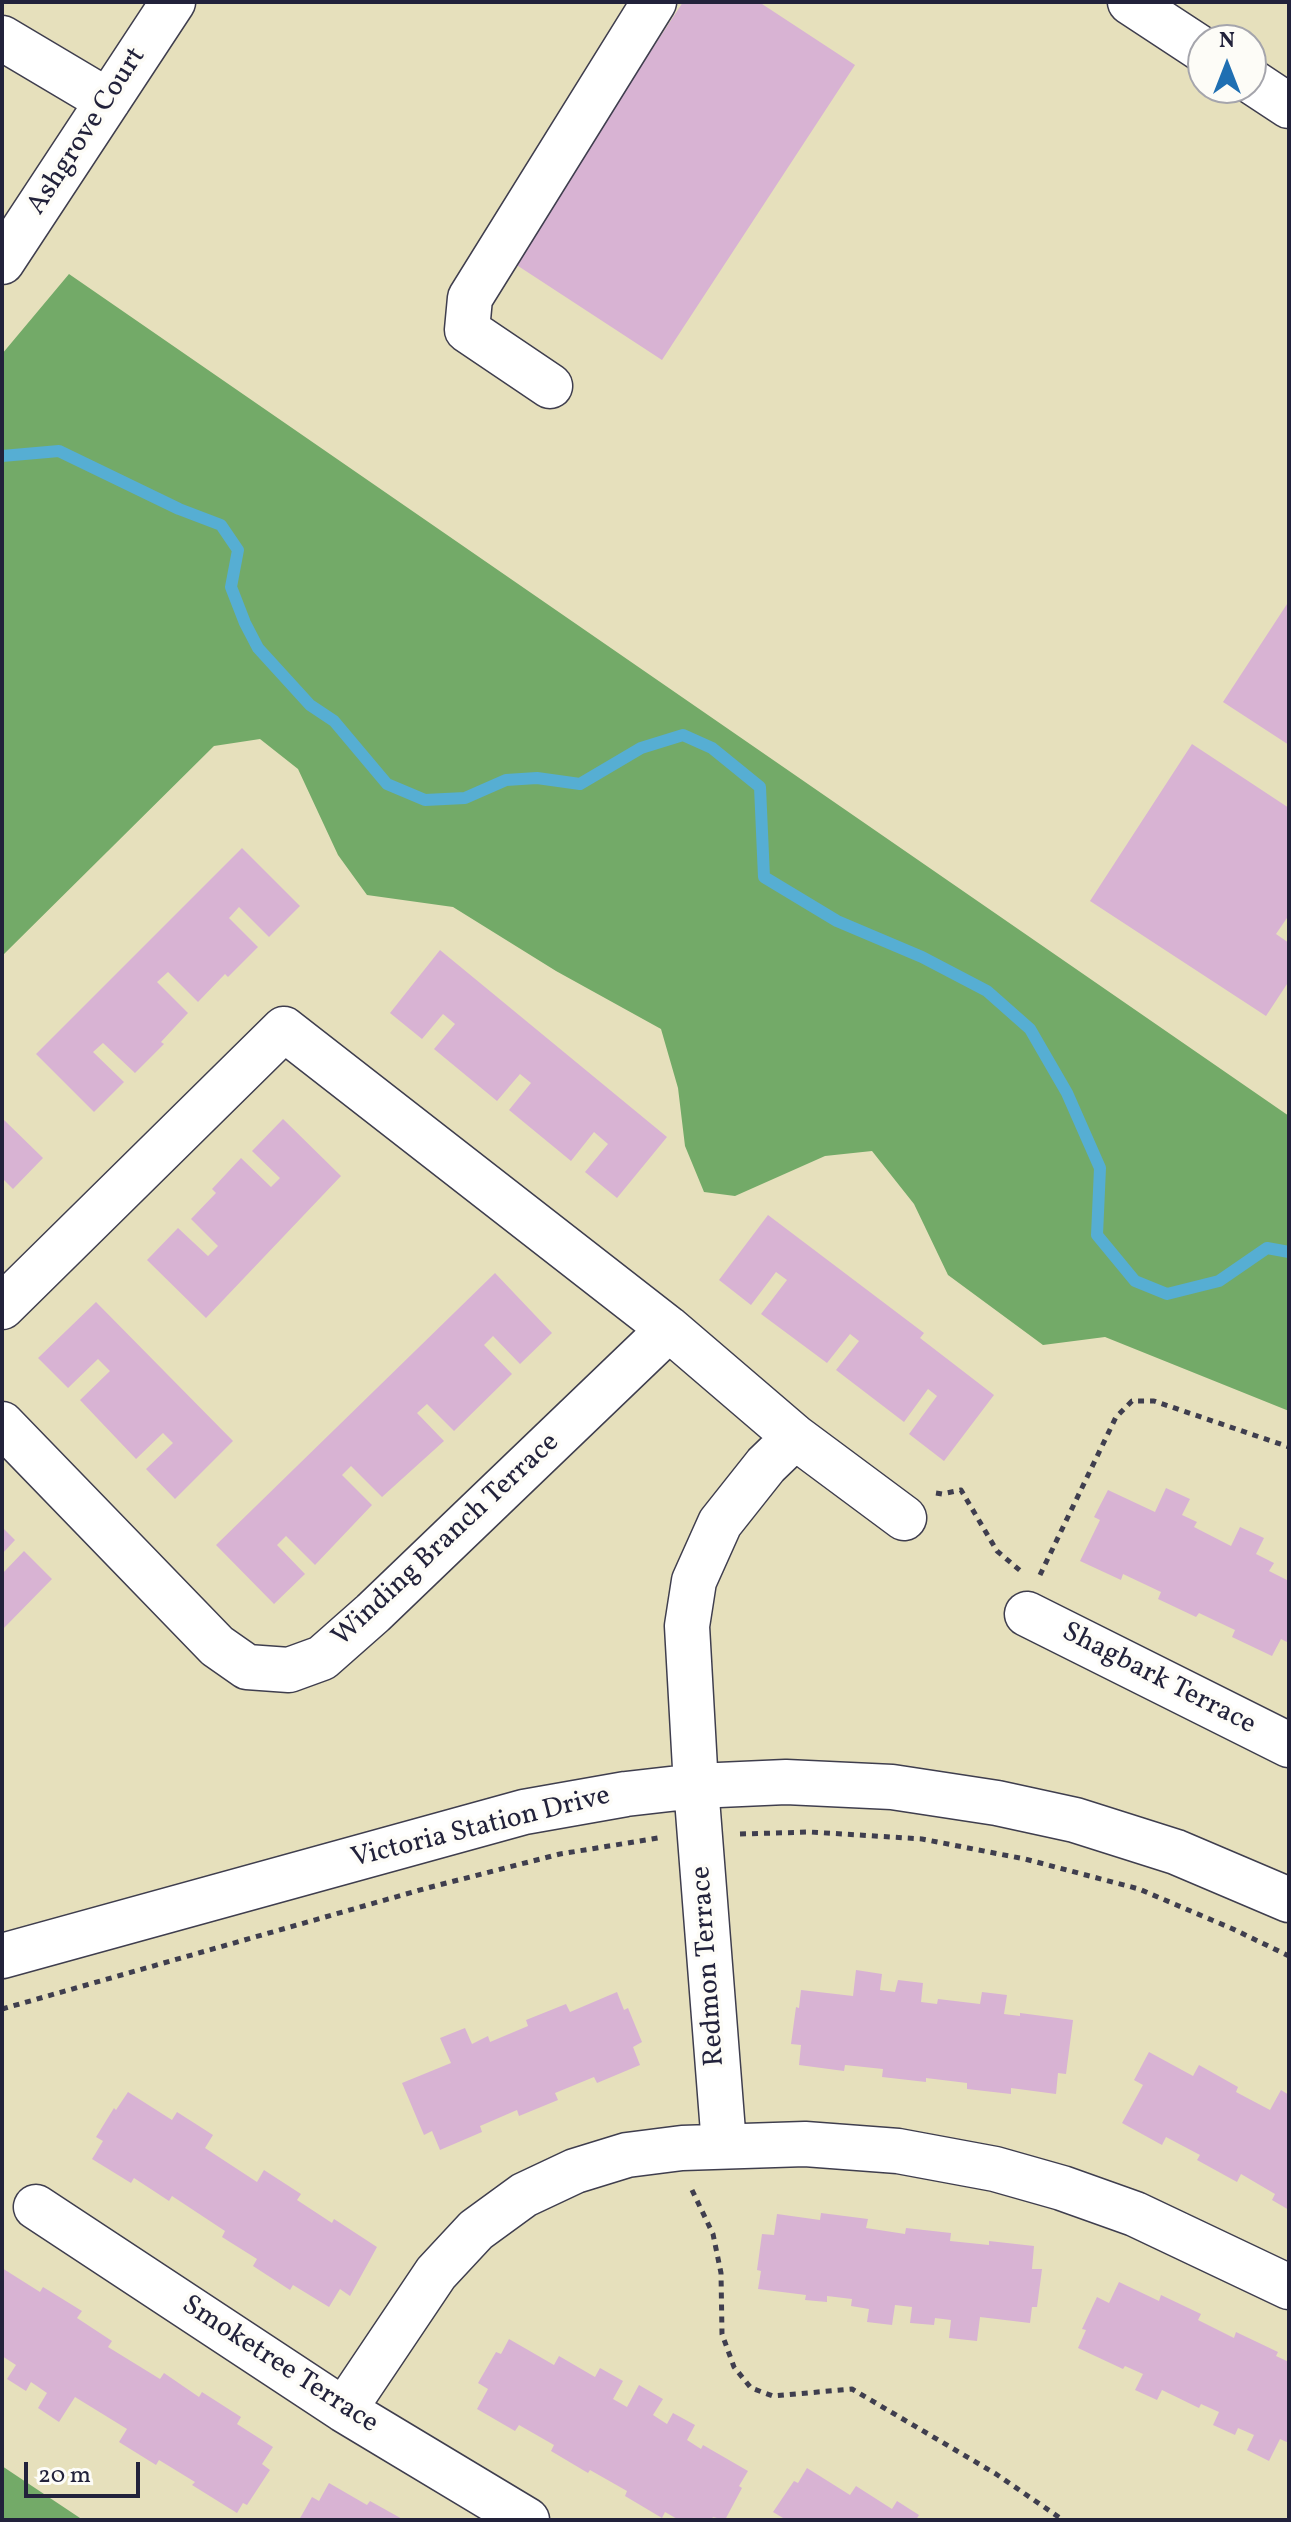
<!DOCTYPE html>
<style>
body{margin:0}
#map{position:relative;width:1291px;height:2522px;overflow:hidden;background:#e6e0bc;font-family:Vollkorn,serif}
canvas{display:block}
.frame{position:absolute;inset:0;border:4px solid #22223b;pointer-events:none}
.north{position:absolute;left:1187px;top:24px;width:80px;height:80px;box-sizing:border-box;background:#fdfcf7;border:2px solid #a5a5ac;border-radius:50%;rotate:0deg;font-size:22px;font-weight:700;line-height:32px;text-align:center;color:#22223b}
.north::after{content:'';display:block;margin:auto;width:28px;height:36px;background:#1f6fb2;clip-path:polygon(50% 0,100% 100%,50% 72%,0 100%)}
.scale{position:absolute;left:24px;top:2462px;width:116px;height:36px;box-sizing:border-box;border:4px solid #22223b;border-top:0;padding-left:10px;font-size:24px;line-height:28px;white-space:nowrap;color:#22223b;-webkit-text-stroke:6px #fdfcf7;paint-order:stroke}
</style>
<div id="map">
<canvas width="1291" height="2522"></canvas>
<div class="frame"></div>
<div class="north">N</div>
<div class="scale">20 m</div>
</div>
<script>
const c = document.querySelector('canvas').getContext('2d');
c.lineJoin = 'round';
function fillPath(path, color) { c.fillStyle = color; c.fill(path, 'evenodd'); }
const shape = rows => new Path2D(rows.map(r => 'M' + r).join(''));
function strokePath(path, color, width, dash) { c.strokeStyle = color; c.lineWidth = width; c.lineCap = dash ? 'butt' : 'round'; c.setLineDash(dash || []); c.stroke(path); }
function write(font, color, halo, rows, align = 'center') {
  c.font = font + ' Vollkorn,serif'; c.lineWidth = 7; c.setLineDash([]); c.textBaseline = 'middle'; c.strokeStyle = halo; c.fillStyle = color; for (const [text, x, y, turn = 0] of rows) {
    c.save(); c.translate(x, y); c.rotate((+turn || 0) * Math.PI / 180); c.textAlign = isNaN(turn) ? turn : align; if (halo) c.strokeText(text, 0, 0); c.fillText(text, 0, 0); c.restore();
  }
}
fillPath(shape([
 [69,274,1289,1116,1289,1411,1105,1337,1043,1345,948,1275,914,1204,872,1151,825,1156,735,1196,704,1192,685,1146,678,1088,661,1029,556,971,453,907,367,895,338,855,298,769,260,739,214,746,2,956,2,354],
 [2,2466,83,2520,2,2520]
]), '#73aa68');
strokePath(shape([
 [2,456,59,451,179,509,221,525,238,550,231,587,245,623,258,648,310,705,334,721,387,784,425,800,465,798,506,780,537,778,580,784,641,748,683,735,712,748,760,787,764,877,837,921,922,957,987,991,1030,1029,1067,1093,1100,1168,1097,1235,1135,1281,1167,1294,1219,1281,1267,1248,1289,1252]
]), '#56aed3', 12);
fillPath(shape([
 [683,2,759,2,855,65,662,360,512,262],
 [1289,601,1289,745,1223,702],
 [1192,744,1289,808,1289,915,1276,934,1289,943,1289,981,1266,1016,1090,901],
 [242,848,300,906,269,937,239,907,229,918,258,947,228,977,225,974,198,1002,168,972,157,982,188,1013,161,1042,164,1044,135,1073,103,1043,93,1052,124,1082,94,1112,36,1054],
 [440,950,667,1137,617,1198,585,1172,608,1144,594,1132,571,1161,509,1110,531,1083,520,1074,497,1101,434,1049,455,1024,443,1014,422,1039,390,1013],
 [2,1118,43,1158,13,1189,2,1178],
 [283,1119,341,1176,206,1318,147,1260,178,1228,208,1256,218,1246,191,1219,216,1193,212,1189,241,1158,271,1187,280,1178,252,1151],
 [768,1215,924,1333,920,1338,994,1395,944,1461,909,1434,937,1396,928,1389,904,1422,836,1370,859,1341,850,1334,827,1363,761,1314,787,1280,776,1272,751,1305,719,1280],
 [495,1273,552,1333,520,1364,493,1336,484,1345,512,1374,454,1431,427,1404,417,1413,444,1441,382,1497,351,1466,342,1475,372,1505,315,1565,286,1536,277,1545,305,1574,274,1604,216,1545],
 [96,1302,233,1441,175,1499,146,1469,173,1443,163,1433,136,1459,80,1400,110,1371,98,1359,68,1388,38,1358],
 [1166,1488,1190,1499,1182,1515,1197,1522,1194,1527,1231,1546,1240,1527,1264,1538,1256,1554,1274,1563,1269,1571,1289,1581,1289,1643,1281,1639,1272,1656,1232,1637,1235,1630,1199,1613,1196,1617,1158,1599,1161,1592,1123,1574,1121,1580,1080,1561,1100,1520,1094,1517,1108,1490,1155,1512],
 [2,1527,15,1540,2,1554],
 [24,1551,52,1579,2,1630,2,1574],
 [856,1970,882,1974,880,1990,895,1992,898,1980,923,1983,921,2002,937,2004,938,1999,980,2004,982,1992,1007,1995,1004,2014,1020,2016,1020,2013,1073,2020,1066,2074,1058,2073,1056,2094,1011,2088,1011,2094,967,2089,967,2083,926,2078,926,2082,882,2077,883,2069,845,2065,844,2071,799,2065,801,2045,791,2044,796,2007,799,2008,801,1990,853,1996],
 [617,1992,624,2010,628,2008,642,2042,633,2047,640,2065,597,2083,594,2077,555,2093,558,2100,519,2116,517,2110,480,2126,482,2132,440,2150,432,2131,424,2135,402,2083,451,2063,440,2038,465,2028,472,2044,488,2036,490,2042,528,2026,526,2020,566,2004,570,2012],
 [1149,2052,1193,2076,1199,2065,1238,2087,1236,2092,1270,2110,1281,2090,1289,2095,1289,2210,1272,2200,1275,2194,1241,2174,1237,2182,1197,2160,1200,2155,1166,2137,1162,2145,1122,2123,1143,2085,1134,2080],
 [128,2092,172,2120,177,2112,213,2135,205,2148,257,2182,264,2170,301,2194,297,2200,332,2223,334,2219,377,2247,350,2296,340,2289,329,2307,293,2285,290,2290,253,2266,257,2259,222,2237,225,2231,172,2196,169,2201,134,2178,131,2183,92,2159,103,2141,96,2137,114,2108,116,2110],
 [821,2213,868,2219,866,2228,905,2234,906,2228,951,2233,950,2241,989,2245,989,2241,1034,2246,1032,2269,1042,2269,1037,2307,1032,2307,1030,2323,980,2317,977,2341,949,2338,951,2320,935,2318,934,2325,910,2323,912,2307,895,2305,892,2325,867,2322,869,2309,851,2306,852,2299,827,2296,827,2302,805,2300,806,2295,758,2289,761,2271,757,2270,762,2234,774,2235,777,2214,820,2220],
 [2,2268,40,2292,43,2287,82,2311,77,2318,112,2341,108,2347,160,2379,164,2373,199,2397,202,2392,241,2417,237,2424,273,2447,262,2464,270,2470,247,2505,243,2503,237,2513,192,2485,195,2482,159,2460,156,2465,119,2442,127,2429,75,2397,59,2422,38,2408,47,2393,31,2382,26,2391,7,2379,16,2365,2,2356],
 [1119,2282,1159,2301,1161,2295,1201,2314,1198,2320,1234,2338,1236,2332,1278,2352,1276,2356,1289,2362,1289,2443,1280,2439,1269,2461,1247,2450,1254,2435,1238,2428,1235,2435,1213,2425,1219,2412,1201,2404,1199,2408,1162,2390,1157,2400,1135,2390,1143,2374,1125,2366,1123,2369,1078,2348,1086,2330,1082,2329,1097,2297,1109,2303],
 [509,2339,554,2365,559,2356,595,2377,600,2368,623,2381,613,2399,627,2407,639,2385,663,2399,653,2415,667,2424,673,2413,695,2425,687,2440,701,2449,703,2445,748,2471,739,2486,742,2488,725,2520,713,2517,711,2520,679,2520,665,2512,662,2518,625,2496,627,2491,590,2470,588,2473,551,2451,554,2445,519,2425,515,2431,477,2409,488,2389,478,2383,496,2352,501,2354],
 [807,2468,850,2495,856,2486,892,2509,897,2501,919,2515,916,2520,781,2520,783,2518,773,2512,794,2481,798,2483],
 [329,2483,367,2505,370,2501,404,2520,299,2520,312,2497,319,2501]
]), '#d8b3d3');
const minor = shape([
 [1130,2,1203,50],
 [2,38,108,101],
 [1251,81,1289,106],
 [2,262,173,2],
 [550,386,467,330,470,298,654,2],
 [2,1307,284,1029,669,1329,795,1437,904,1518],
 [2,1424,217,1646,247,1667,289,1670,322,1658,373,1613,669,1329],
 [1027,1614,1289,1745],
 [2,1956,524,1812,626,1794,696,1786,786,1782,892,1787,997,1803,1075,1820,1176,1852,1289,1900],
 [724,2145,696,1786,687,1626,694,1581,720,1523,766,1465,795,1437],
 [36,2207,344,2410,527,2520],
 [344,2410,436,2273,476,2230,524,2195,575,2171,627,2155,682,2148,805,2144,898,2151,995,2169,1062,2188,1135,2214,1289,2287]
]);
strokePath(minor, '#3f3e4e', 47);
strokePath(shape([
 [936,1493,942,1494,961,1490,997,1551,1023,1573],
 [1040,1575,1116,1417,1132,1401,1154,1401,1289,1447],
 [740,1834,810,1832,922,1839,1025,1859,1139,1889,1233,1929,1289,1956],
 [2,2009,427,1888,560,1854,658,1838],
 [692,2190,713,2234,721,2273,722,2334,734,2367,751,2388,773,2396,852,2389,996,2474,1063,2520]
]), '#3f3e4e', 5, [6, 6]);
strokePath(minor, '#fff', 44);
write('28px', '#22223b', '#fdfcf7', [
 ["Ashgrove Court",88,132,-57],
 ["Winding Branch Terrace",447,1541,-43],
 ["Shagbark Terrace",1158,1680,27],
 ["Victoria Station Drive",481,1829,-14],
 ["Redmon Terrace",710,1966,-94],
 ["Smoketree Terrace",279,2366,33]
]);
</script>
